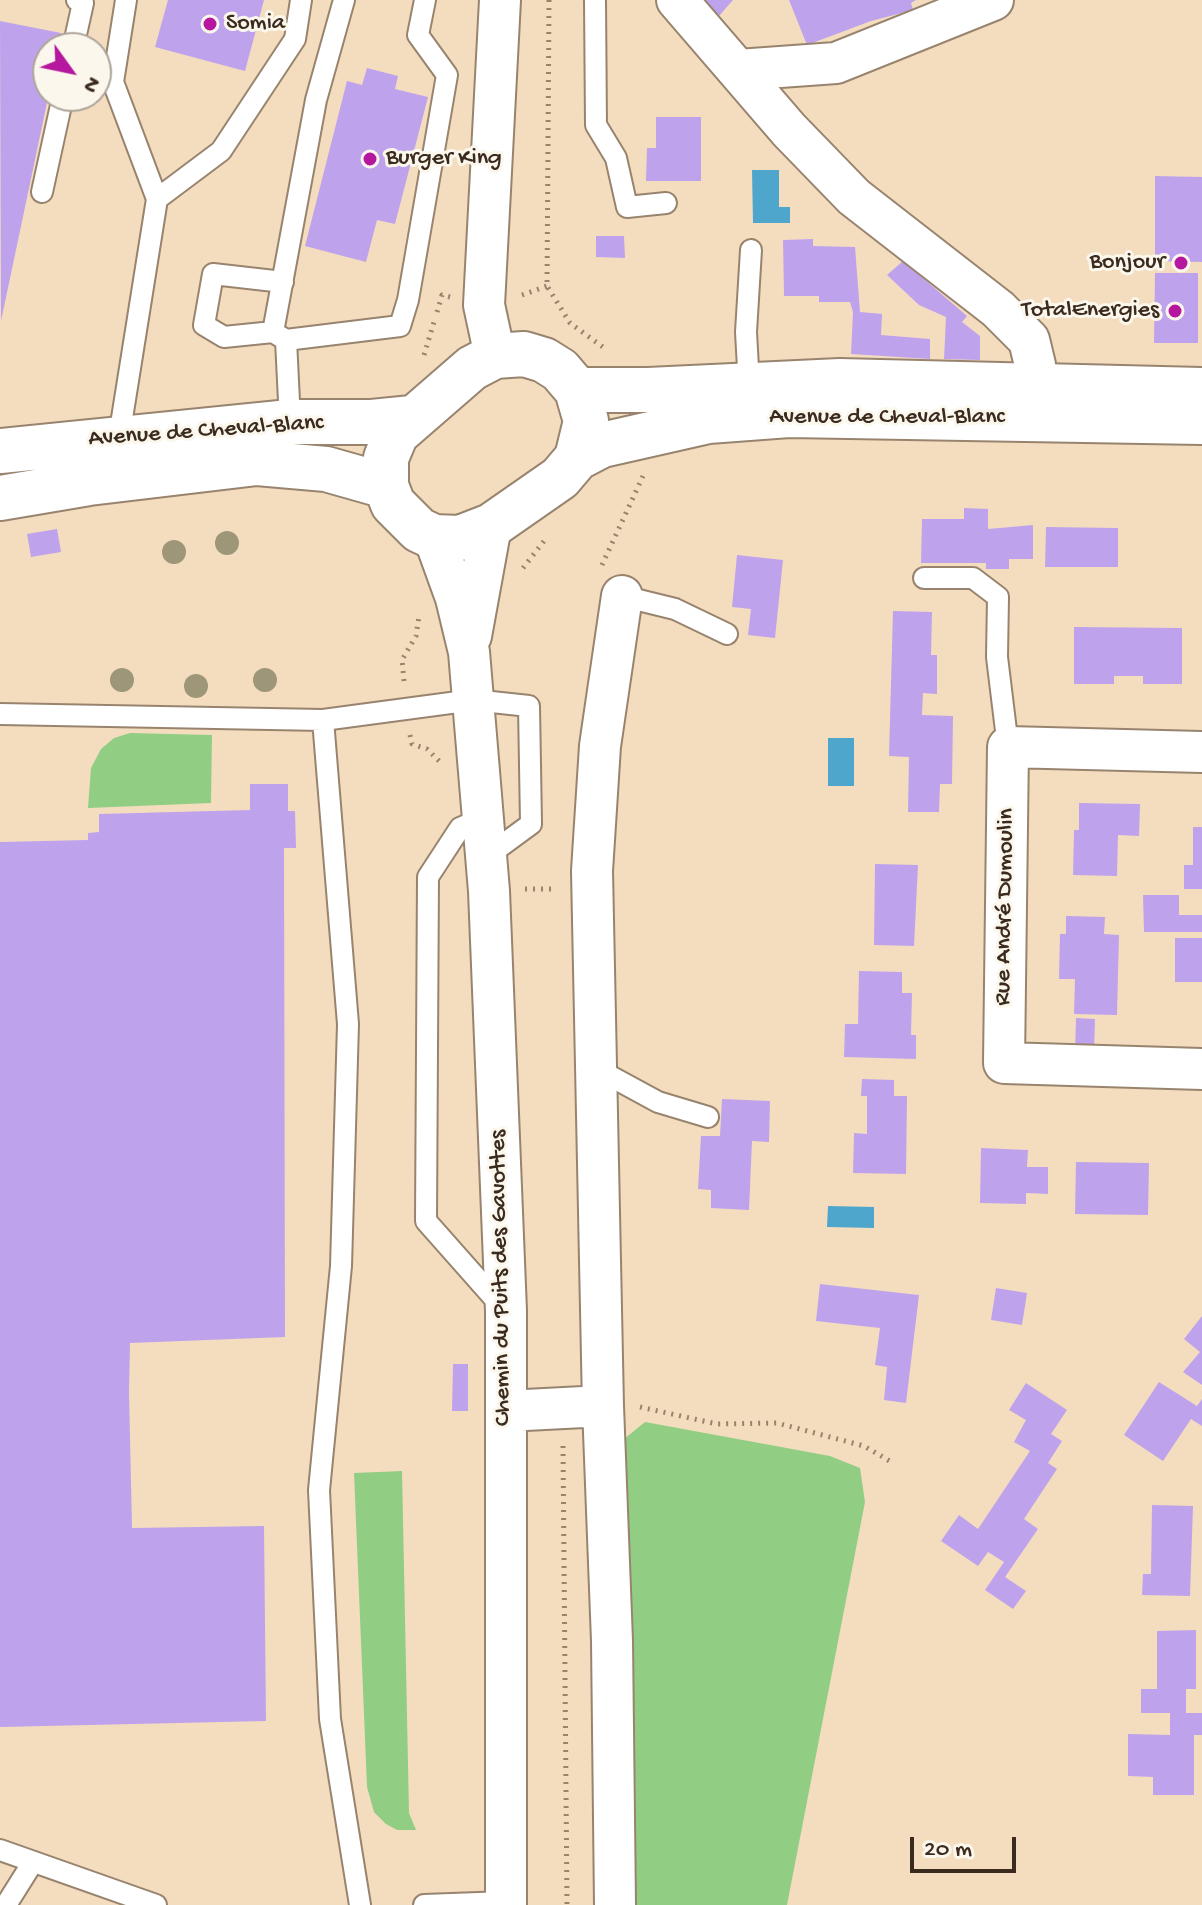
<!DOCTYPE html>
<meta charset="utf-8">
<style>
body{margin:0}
#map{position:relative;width:1202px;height:1905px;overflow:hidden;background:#f4ddbf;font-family:"Gochi Hand",sans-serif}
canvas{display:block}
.north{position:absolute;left:32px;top:32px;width:80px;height:80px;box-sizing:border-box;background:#fbf7ec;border:2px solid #aea59a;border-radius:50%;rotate:123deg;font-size:22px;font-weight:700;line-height:32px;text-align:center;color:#3b2a1e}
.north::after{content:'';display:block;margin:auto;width:28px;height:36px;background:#b5179e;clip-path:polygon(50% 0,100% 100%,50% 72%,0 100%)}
.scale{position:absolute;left:910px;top:1837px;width:106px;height:36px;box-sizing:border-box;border:4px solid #3b2a1e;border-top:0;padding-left:10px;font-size:24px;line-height:28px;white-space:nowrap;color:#3b2a1e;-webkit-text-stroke:6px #fbf7ec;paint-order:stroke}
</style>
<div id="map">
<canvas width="1202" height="1905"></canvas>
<div class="north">N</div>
<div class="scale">20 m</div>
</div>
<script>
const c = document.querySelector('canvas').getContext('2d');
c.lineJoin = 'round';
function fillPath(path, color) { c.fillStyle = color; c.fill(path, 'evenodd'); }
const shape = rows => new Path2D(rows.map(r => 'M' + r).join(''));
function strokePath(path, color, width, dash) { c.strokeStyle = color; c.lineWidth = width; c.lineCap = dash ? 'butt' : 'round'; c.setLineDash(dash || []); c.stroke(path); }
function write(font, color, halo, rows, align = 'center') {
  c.font = font + ' "Gochi Hand",sans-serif'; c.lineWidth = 6; c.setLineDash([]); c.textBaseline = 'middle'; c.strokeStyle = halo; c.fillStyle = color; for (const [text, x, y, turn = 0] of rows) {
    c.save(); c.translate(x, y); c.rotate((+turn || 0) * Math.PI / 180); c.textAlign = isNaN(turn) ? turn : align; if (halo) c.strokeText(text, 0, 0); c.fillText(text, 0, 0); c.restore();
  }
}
fillPath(shape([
 [130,733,212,735,211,803,88,808,91,768,101,749,114,738],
 [645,1422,830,1456,860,1468,865,1502,787,1905,631,1905,624,1439],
 [402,1471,409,1813,416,1830,397,1830,386,1824,374,1812,367,1787,354,1473]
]), '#91ce84');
fillPath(shape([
 [752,170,779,170,779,207,790,207,790,223,753,223],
 [828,738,854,738,854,786,828,786],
 [828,1206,874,1207,874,1228,827,1227]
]), '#4fa6cc');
fillPath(shape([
 [168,0,264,0,245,71,155,47],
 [704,0,733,0,719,16],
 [789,0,916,0,911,3,913,10,871,21,807,45],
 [0,21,61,33,58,48,48,48,48,98,1,321],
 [367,68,398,76,395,89,428,97,395,224,377,220,366,262,305,246,347,81,362,85],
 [656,117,701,117,701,181,646,181,647,148,656,148],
 [1155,176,1202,177,1202,262,1155,261],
 [596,236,624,236,625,258,596,257],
 [813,239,813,246,855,247,860,312,882,314,881,335,930,339,930,359,851,354,853,312,850,302,819,302,819,296,784,296,783,240],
 [903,261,967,316,962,322,980,336,980,360,944,359,946,317,919,305,887,275],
 [1155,273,1198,273,1198,343,1154,343],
 [964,508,988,509,988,529,1033,525,1033,559,1009,559,1009,569,986,569,986,563,921,563,922,519,964,519],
 [1046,527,1118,528,1118,567,1045,567],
 [57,529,61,552,31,557,27,534],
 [737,555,783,560,775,638,748,635,751,609,732,607],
 [893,611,932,612,931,655,937,655,937,694,923,693,922,715,953,716,952,784,940,784,939,812,908,812,909,757,889,756],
 [1074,627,1182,628,1182,684,1143,684,1143,676,1114,676,1114,684,1074,684],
 [250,784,288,784,288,811,295,811,296,848,284,848,285,1337,130,1343,129,1392,132,1528,264,1526,266,1721,0,1727,0,842,88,840,88,833,99,832,99,814,250,810],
 [1079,803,1140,804,1139,836,1118,835,1117,876,1073,875,1074,830,1079,830],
 [1193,827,1202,827,1202,889,1184,889,1184,865,1193,865],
 [875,864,918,865,914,946,874,945],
 [1143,895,1179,895,1179,915,1202,915,1202,932,1144,932],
 [1066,916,1105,917,1104,934,1119,935,1117,1015,1074,1014,1075,979,1059,979,1060,934,1066,934],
 [1175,938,1202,938,1202,982,1175,982],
 [859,971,902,972,902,993,912,993,911,1035,916,1035,916,1059,844,1057,845,1024,858,1024],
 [1076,1018,1095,1019,1094,1052,1075,1052],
 [862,1079,894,1080,894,1096,907,1096,906,1174,853,1173,854,1133,867,1134,867,1096,861,1096],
 [722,1099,770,1101,769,1142,752,1141,749,1210,711,1208,711,1190,698,1189,701,1136,720,1136],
 [981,1148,1028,1150,1027,1167,1048,1167,1048,1194,1026,1193,1026,1204,980,1203],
 [1076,1162,1149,1163,1148,1215,1075,1214],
 [820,1284,919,1295,906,1403,884,1400,887,1367,875,1365,880,1328,816,1321],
 [996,1288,1027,1293,1022,1325,991,1320],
 [1202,1316,1202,1385,1183,1372,1200,1352,1184,1339],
 [453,1364,468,1364,468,1411,452,1411],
 [1159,1382,1197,1406,1202,1399,1202,1426,1191,1419,1163,1461,1124,1435],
 [1026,1383,1067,1410,1051,1434,1062,1441,1048,1463,1057,1469,1024,1519,1038,1529,1005,1577,1026,1591,1013,1609,985,1590,1004,1562,988,1552,978,1566,941,1541,959,1515,978,1529,1030,1451,1014,1442,1026,1420,1009,1410],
 [1152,1505,1193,1506,1190,1596,1142,1595,1143,1574,1151,1574],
 [1196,1630,1196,1689,1186,1689,1186,1713,1202,1713,1202,1735,1194,1735,1194,1795,1153,1795,1153,1777,1128,1776,1128,1734,1170,1735,1170,1713,1141,1713,1141,1689,1157,1689,1157,1631]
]), '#bea3ec');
const service = shape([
 [344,0,316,100,273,332,286,340,400,326,408,300,447,75,418,35,425,0],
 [595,0,596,125,616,158,627,207,666,203],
 [73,48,83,3,77,0],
 [42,192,63,96],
 [157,199,221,151,295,39,301,0],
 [273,332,224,337,204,325,213,274,283,282],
 [286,340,290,422],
 [749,386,746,332,751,250],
 [119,437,157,199,113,82,126,0],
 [924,578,973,578,998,597,997,657,1008,747],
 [622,596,675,609,727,634],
 [0,714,323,720,473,700,529,706,531,824,486,857],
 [323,720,348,1024,341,1266,319,1490,330,1719,360,1905],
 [483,818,460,828,428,877,426,1221,503,1308],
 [599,1070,658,1102,708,1117],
 [0,1850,156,1905],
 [6,1905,33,1862],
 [424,1905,506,1902]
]);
const minor = shape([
 [677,0,789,130,854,197,998,309,1029,340,1035,365,1034,419],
 [738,70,836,63,993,0],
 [495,356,484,305,500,0],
 [434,537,456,598,469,652,489,891,506,1311,506,1905],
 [471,636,491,526],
 [1202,752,1008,747,1004,1063,1202,1069],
 [506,1411,603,1406],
 [615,1905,612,1641,603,1406,592,871,600,746,622,596]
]);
const secondary = shape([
 [577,390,648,390,840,381,1202,390],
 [0,451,290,422,372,422,412,418],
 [577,458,586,421,577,390,560,370,544,360,524,354,495,356,472,368,396,434,386,458,386,486,393,504,419,530,434,537,460,538,491,526,560,478,577,458,602,445,708,421,789,415,1202,422],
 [0,498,89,483,257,463,326,469,386,486]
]);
strokePath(service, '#98846e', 24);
strokePath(minor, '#98846e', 44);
strokePath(secondary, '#98846e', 48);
strokePath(shape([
 [549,0,547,286,570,323,607,350],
 [522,295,547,286],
 [437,312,442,295,450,297],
 [424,355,434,322],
 [602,565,643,476],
 [523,568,544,541],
 [404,681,402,660,416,636,419,616],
 [410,735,412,744,427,749,439,761],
 [525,889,555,889],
 [640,1407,717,1424,777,1423,864,1446,893,1463],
 [563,1446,567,1905]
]), '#98846e', 5, [2, 6]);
strokePath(service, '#fff', 20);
strokePath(minor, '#fff', 40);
strokePath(secondary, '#fff', 44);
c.fillStyle = '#9d9678';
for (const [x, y] of [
 [227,543],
 [174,552],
 [122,680],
 [265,680],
 [196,686]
]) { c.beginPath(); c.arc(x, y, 12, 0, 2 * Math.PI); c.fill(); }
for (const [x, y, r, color] of [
 [210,24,8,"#b5179e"],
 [370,159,8,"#b5179e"],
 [1181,263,8,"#b5179e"],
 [1175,311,8,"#b5179e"]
]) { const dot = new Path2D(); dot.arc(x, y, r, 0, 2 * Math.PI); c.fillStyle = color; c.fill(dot); strokePath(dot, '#fbf7ec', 3); }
write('24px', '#3b2a1e', '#fbf7ec', [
 ["Somia",226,24],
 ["Burger King",386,159],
 ["Bonjour",1165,263,"right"],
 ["TotalEnergies",1159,311,"right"]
], 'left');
write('24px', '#3b2a1e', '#fbf7ec', [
 ["Avenue de Cheval-Blanc",887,418],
 ["Avenue de Cheval-Blanc",206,432,-4],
 ["Rue André Dumoulin",1006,907,-89],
 ["Chemin du Puits des Gavottes",502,1278,-91]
]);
</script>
